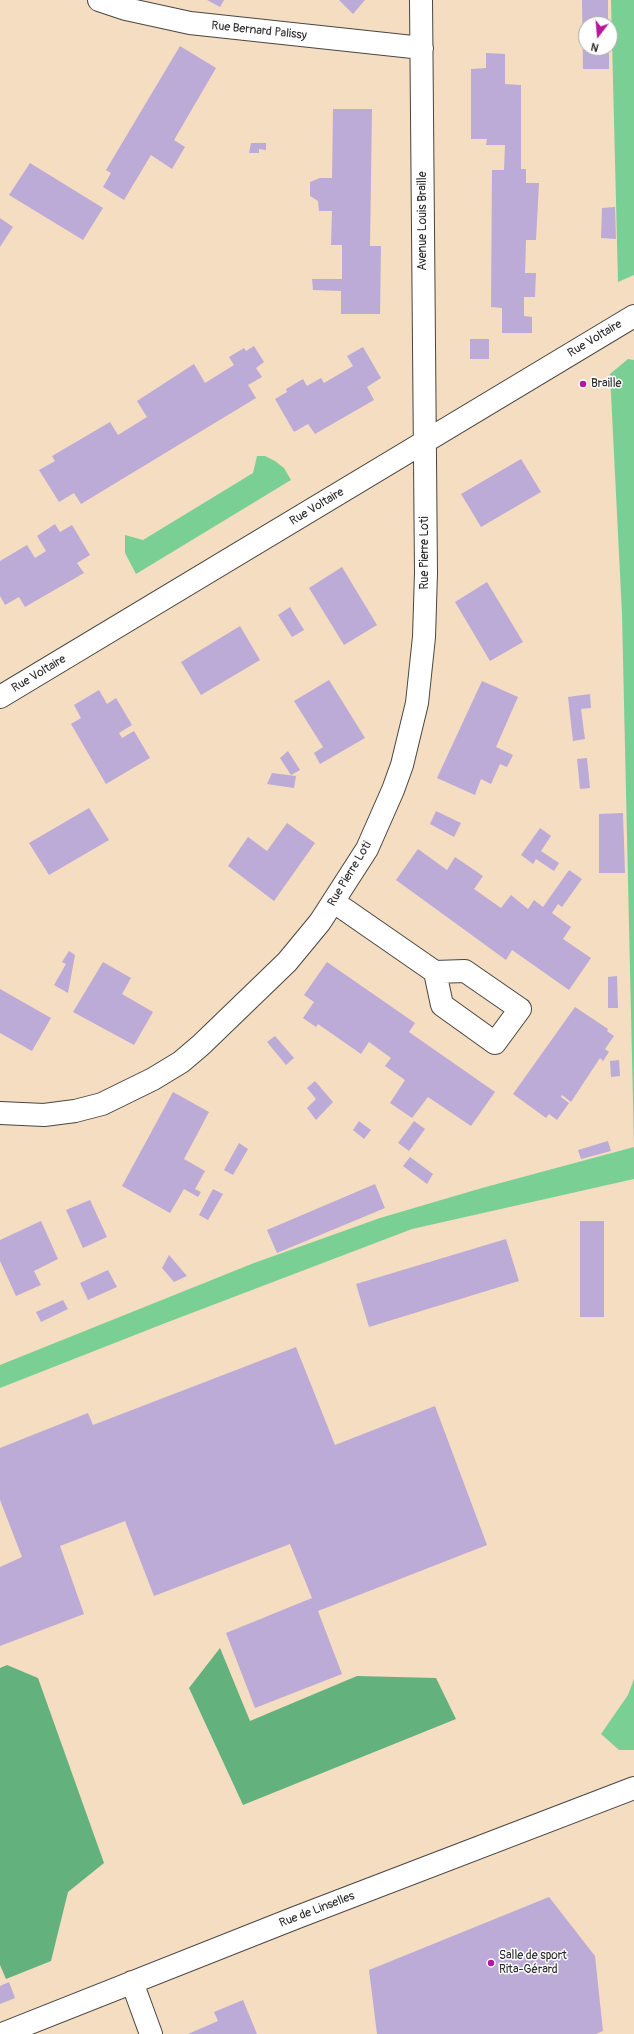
<!DOCTYPE html>
<meta charset="utf-8">
<style>
body{margin:0}
#map{position:relative;width:634px;height:2034px;overflow:hidden;background:#f4ddc1;font-family:Pangolin,sans-serif}
canvas{display:block}
.north{position:absolute;left:578px;top:16px;width:40px;height:40px;box-sizing:border-box;background:#fff;border:1px solid #aaa;border-radius:50%;rotate:196deg;font-size:11px;font-weight:700;line-height:16px;text-align:center;color:#2b2b2b}
.north::after{content:'';display:block;margin:auto;width:14px;height:18px;background:#b5179e;clip-path:polygon(50% 0,100% 100%,50% 72%,0 100%)}
</style>
<div id="map">
<canvas width="634" height="2034"></canvas>
<div class="north">N</div>
</div>
<script>
const c = document.querySelector('canvas').getContext('2d');
c.lineJoin = 'round';
function fillPath(path, color) { c.fillStyle = color; c.fill(path, 'evenodd'); }
const shape = rows => new Path2D(rows.map(r => 'M' + r).join(''));
function strokePath(path, color, width, dash) { c.strokeStyle = color; c.lineWidth = width; c.lineCap = dash ? 'butt' : 'round'; c.setLineDash(dash || []); c.stroke(path); }
function write(font, color, halo, rows, align = 'center') {
  c.font = font + ' Pangolin,sans-serif'; c.lineWidth = 3; c.setLineDash([]); c.textBaseline = 'middle'; c.strokeStyle = halo; c.fillStyle = color; for (const [text, x, y, turn = 0] of rows) {
    c.save(); c.translate(x, y); c.rotate((+turn || 0) * Math.PI / 180); c.textAlign = isNaN(turn) ? turn : align; if (halo) c.strokeText(text, 0, 0); c.fillText(text, 0, 0); c.restore();
  }
}
fillPath(shape([
 [611,0,634,0,634,275,618,282],
 [628,359,634,360,634,1179,412,1229,168,1322,0,1388,0,1365,254,1263,380,1218,482,1188,634,1147,622,614,610,374],
 [257,456,265,456,275,461,284,468,291,480,136,574,125,553,125,535,143,540,253,473],
 [634,1679,634,1750,619,1750,601,1734,628,1695]
]), '#7ad094');
fillPath(shape([
 [220,1648,250,1721,357,1676,436,1678,456,1719,243,1805,189,1688],
 [7,1665,38,1678,104,1863,68,1892,51,1961,6,1979,0,1965,0,1668]
]), '#63b27e');
fillPath(shape([
 [207,0,224,0,220,7],
 [339,0,365,0,353,14],
 [582,0,608,0,608,24,586,24,586,48,609,48,609,69,583,69],
 [180,46,216,68,174,140,185,147,172,169,151,155,124,200,103,187,111,173,106,170],
 [486,53,505,54,505,84,521,85,521,169,526,169,526,183,539,183,536,240,526,240,525,273,536,273,535,297,524,297,524,316,532,317,532,333,502,333,502,308,491,307,492,170,504,170,505,145,486,145,487,139,471,139,471,69,486,68],
 [333,109,372,109,370,246,381,246,380,314,341,314,341,291,313,290,312,279,342,279,342,245,331,245,332,211,319,211,318,201,310,196,310,182,320,178,332,178],
 [251,143,266,143,266,150,259,149,259,153,249,153],
 [30,163,103,208,83,240,9,195],
 [615,207,616,239,601,238,602,208],
 [0,218,13,227,0,247],
 [470,339,489,339,489,359,470,359],
 [254,346,264,362,256,368,262,377,248,385,256,398,81,504,74,493,59,502,39,470,55,461,52,456,110,422,118,435,147,417,137,401,194,364,205,383,234,365,229,357,244,348,246,351],
 [363,347,381,378,367,387,374,400,315,434,308,424,294,432,275,399,287,392,286,389,303,379,307,386,321,378,324,383,353,366,347,356],
 [521,459,541,492,481,527,461,494],
 [55,524,60,532,72,525,90,555,77,563,84,573,25,607,19,597,5,605,0,596,0,561,27,545,35,558,46,551,37,536],
 [342,567,377,625,344,645,309,588],
 [487,582,523,642,490,661,455,602],
 [290,607,304,630,292,637,278,615],
 [240,626,260,660,201,695,181,662],
 [329,680,365,738,320,764,314,753,323,747,294,701],
 [482,681,518,697,496,747,513,755,507,767,500,764,491,784,481,779,475,795,437,778],
 [99,690,107,704,116,698,132,725,119,733,122,738,134,731,150,758,106,784,71,724,81,718,74,705],
 [590,694,591,708,581,709,585,739,573,741,568,697],
 [288,751,300,770,291,775,280,758],
 [587,758,590,788,580,789,577,759],
 [272,773,296,776,294,788,267,784],
 [89,808,109,840,49,875,29,843],
 [436,811,461,823,454,837,430,824],
 [623,813,625,873,599,873,599,814],
 [287,823,315,843,274,901,228,866,248,837,267,851],
 [540,828,551,836,541,851,559,863,554,871,536,859,533,864,521,855],
 [418,849,447,870,455,857,483,876,474,889,501,908,511,895,528,909,534,900,543,907,569,870,582,879,562,907,558,904,552,913,571,927,563,939,591,958,569,990,512,950,506,960,396,880],
 [69,951,75,955,68,993,54,985,66,964,62,962],
 [103,962,131,978,122,994,153,1012,134,1045,73,1012],
 [327,962,415,1023,409,1032,495,1092,471,1126,428,1097,412,1118,390,1103,405,1080,385,1066,391,1058,369,1042,361,1054,318,1024,316,1027,303,1018,314,1002,304,995],
 [617,976,618,1008,608,1008,608,977],
 [0,989,51,1018,32,1051,0,1033],
 [575,1007,608,1029,607,1031,614,1036,605,1049,609,1052,603,1061,600,1058,571,1102,562,1095,561,1097,569,1103,557,1120,549,1114,546,1118,513,1094],
 [275,1036,294,1058,286,1065,267,1042],
 [619,1060,620,1076,611,1077,610,1061],
 [315,1081,333,1102,316,1120,307,1108,316,1099,307,1088],
 [173,1092,209,1112,184,1159,205,1171,195,1189,201,1192,198,1197,184,1189,170,1213,122,1186],
 [359,1121,371,1130,364,1139,353,1130],
 [414,1121,425,1129,409,1151,398,1143],
 [608,1141,611,1151,581,1159,578,1150],
 [239,1143,248,1149,233,1175,224,1170],
 [410,1157,433,1174,427,1184,403,1166],
 [375,1184,385,1208,277,1253,267,1230],
 [213,1189,223,1194,208,1220,199,1215],
 [90,1200,107,1237,83,1248,66,1210],
 [41,1221,58,1259,34,1271,41,1285,16,1296,0,1261,0,1240],
 [580,1221,604,1221,604,1317,580,1317],
 [506,1239,519,1281,369,1327,356,1284],
 [169,1255,187,1276,174,1282,162,1268],
 [108,1270,117,1287,88,1300,80,1283],
 [63,1300,68,1309,41,1322,36,1312],
 [296,1347,335,1445,435,1406,487,1545,318,1611,342,1674,255,1708,226,1633,312,1598,290,1544,154,1596,125,1521,60,1546,84,1614,0,1646,0,1567,22,1557,0,1500,0,1448,88,1413,93,1425],
 [549,1897,595,1956,603,2031,596,2034,377,2034,369,1970],
 [9,1982,15,1998,0,2004,0,1986],
 [243,2000,257,2034,188,2034,218,2021,214,2012]
]), '#bcabd7');
const minor = shape([
 [99,0,126,9,190,23,422,48],
 [0,697,634,316],
 [334,902,435,972,442,1005,495,1043,520,1009,465,971,435,972],
 [0,1113,44,1115,75,1111,102,1104,153,1079,181,1062,201,1045,287,962,320,922,367,849,393,790,402,765,417,703,424,637,426,573,421,0],
 [132,1982,151,2034],
 [2,2034,295,1918,634,1788]
]);
strokePath(minor, '#494642', 24);
strokePath(minor, '#fff', 22);
for (const [x, y, r, color] of [
 [583,384,4,"#b5179e"],
 [491,1963,4,"#b5179e"]
]) { const dot = new Path2D(); dot.arc(x, y, r, 0, 2 * Math.PI); c.fillStyle = color; c.fill(dot); strokePath(dot, '#fff', 1.5); }
write('12px', '#2b2b2b', '#fff', [
 ["Rue Bernard Palissy",259,31,6],
 ["Avenue Louis Braille",423,221,-90],
 ["Rue Voltaire",595,339,-31],
 ["Rue Voltaire",317,507,-31],
 ["Rue Pierre Loti",425,553,-90],
 ["Rue Voltaire",39,674,-31],
 ["Rue Pierre Loti",350,874,-59],
 ["Rue de Linselles",317,1910,-21]
]);
write('12px', '#2b2b2b', '#fff', [
 ["Braille",591,384],
 ["Salle de sport",499,1956],
 ["Rita-Gérard",499,1970]
], 'left');
</script>
